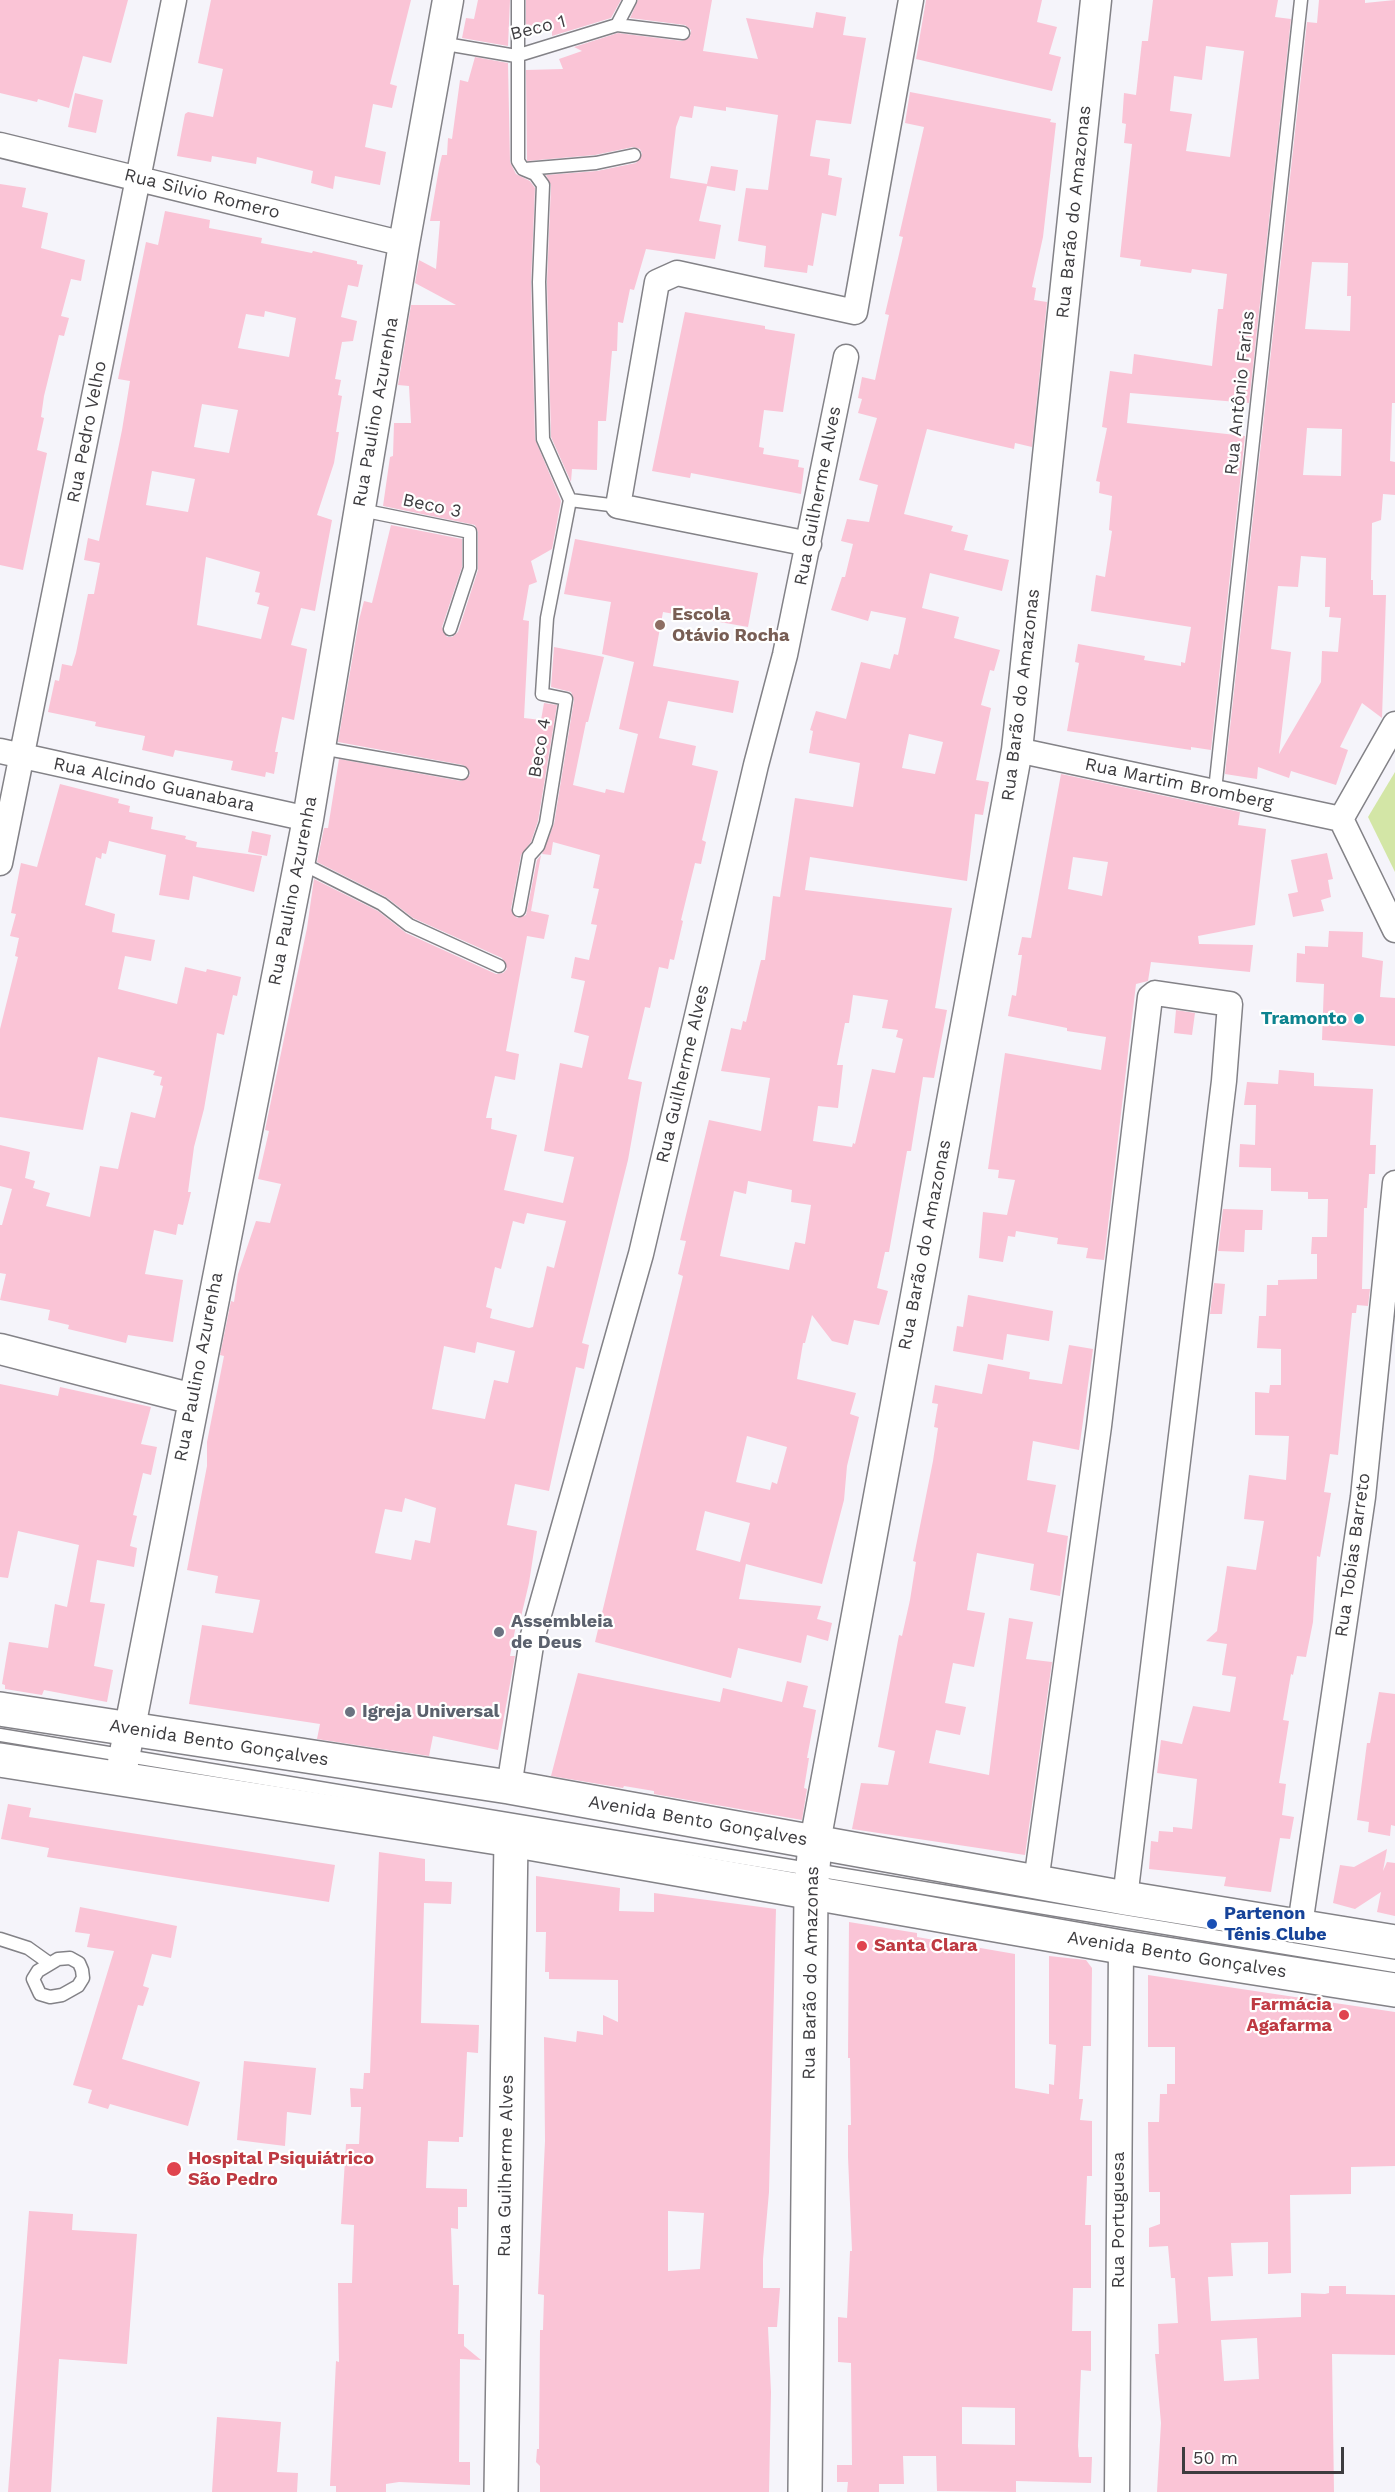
<!DOCTYPE html>
<meta charset="utf-8">
<style>
body{margin:0}
#map{position:relative;width:1395px;height:2492px;overflow:hidden;background:#f5f4fa;font-family:"Work Sans",sans-serif}
canvas{display:block}
.scale{position:absolute;left:1182px;top:2447px;width:162px;height:27px;box-sizing:border-box;border:3px solid #3d3c3f;border-top:0;padding-left:8px;font-size:18px;line-height:21px;white-space:nowrap;color:#3d3c3f;-webkit-text-stroke:4px #fff;paint-order:stroke}
</style>
<div id="map">
<canvas width="1395" height="2492"></canvas>
<div class="scale">50 m</div>
</div>
<script>
const c = document.querySelector('canvas').getContext('2d');
c.lineJoin = 'round';
function fillPath(path, color) { c.fillStyle = color; c.fill(path, 'evenodd'); }
const shape = rows => new Path2D(rows.map(r => 'M' + r).join(''));
function strokePath(path, color, width, dash) { c.strokeStyle = color; c.lineWidth = width; c.lineCap = dash ? 'butt' : 'round'; c.setLineDash(dash || []); c.stroke(path); }
function write(font, color, halo, rows, align = 'center') {
  c.font = font + ' "Work Sans",sans-serif'; c.lineWidth = 4.5; c.setLineDash([]); c.textBaseline = 'middle'; c.strokeStyle = halo; c.fillStyle = color; for (const [text, x, y, turn = 0] of rows) {
    c.save(); c.translate(x, y); c.rotate((+turn || 0) * Math.PI / 180); c.textAlign = isNaN(turn) ? turn : align; if (halo) c.strokeText(text, 0, 0); c.fillText(text, 0, 0); c.restore();
  }
}
fillPath(shape([
 [1395,772,1395,872,1368,817]
]), '#d3e6a6');
fillPath(shape([
 [0,0,128,0,111,63,83,56,69,108,38,99,37,102,0,93],
 [211,0,411,0,390,84,397,86,392,108,373,104,365,147,386,152,380,185,335,176,333,189,311,183,313,171,257,157,256,164,212,156,211,162,177,156,185,114,188,112,213,117,223,69,198,63],
 [478,0,510,0,508,46,462,38,466,18,474,19],
 [526,0,621,0,611,18,552,36,552,30,526,30],
 [638,0,712,0,703,51,758,59,746,18,813,28,816,12,846,17,843,35,866,38,851,124,816,120,810,156,830,159,828,175,842,178,836,216,822,213,813,266,808,265,807,273,764,267,766,246,738,241,746,188,768,190,778,115,726,107,726,111,694,106,692,118,680,116,676,127,670,178,707,184,711,166,738,170,735,191,707,186,699,221,721,225,715,259,646,249,634,290,630,289,623,323,618,322,617,351,612,351,606,421,598,421,597,470,572,469,571,482,551,437,547,282,551,185,546,175,597,171,636,163,642,154,640,149,633,147,595,155,527,161,526,70,563,69,559,59,582,51,574,47,618,33,682,41,690,37,691,30,685,25,630,18],
 [926,0,1042,0,1037,22,1057,27,1049,54,1061,57,1052,91,916,59],
 [1153,0,1278,0,1275,17,1291,19,1249,403,1130,393,1127,423,1245,436,1211,750,1191,747,1191,750,1067,731,1079,663,1075,662,1078,644,1145,656,1144,660,1181,666,1181,662,1185,663,1191,627,1091,611,1096,575,1105,577,1112,531,1109,530,1112,496,1099,493,1100,482,1096,481,1107,428,1102,427,1110,371,1132,374,1134,354,1212,366,1218,309,1223,309,1227,274,1192,269,1191,273,1140,266,1141,260,1120,257,1132,144,1124,143,1126,124,1122,123,1124,93,1136,95,1142,41,1148,41],
 [1206,46,1244,51,1230,157,1186,151,1192,114,1170,111,1174,76,1202,80],
 [1319,0,1365,0,1365,3,1395,0,1395,403,1392,403,1390,461,1395,462,1395,495,1383,494,1381,520,1372,523,1371,580,1373,580,1373,595,1386,595,1382,718,1362,703,1340,747,1348,750,1336,785,1291,771,1289,778,1258,767,1257,779,1225,774,1307,22,1317,23],
 [1312,262,1348,263,1347,296,1351,296,1350,331,1305,329],
 [1307,428,1342,429,1341,476,1303,475],
 [1301,556,1326,558,1325,607,1330,607,1329,617,1341,618,1338,652,1322,651,1321,682,1279,754,1291,652,1271,649,1278,586,1298,587],
 [475,57,508,63,510,162,516,174,530,181,535,188,531,282,535,439,561,501,552,549,531,561,537,582,529,585,523,620,529,621,524,718,541,720,544,703,557,705,538,821,531,842,521,855,511,909,517,918,526,915,537,860,541,855,531,911,549,915,544,939,527,936,506,1051,519,1054,515,1080,495,1076,486,1118,492,1118,491,1129,517,1135,504,1190,563,1203,574,1157,544,1151,560,1063,582,1068,589,1036,574,1032,585,981,571,978,575,957,589,960,597,925,591,924,599,889,593,888,600,855,553,842,551,855,542,854,554,824,574,700,571,692,551,687,554,647,604,657,588,722,586,722,573,785,605,793,606,789,624,793,638,734,619,729,634,662,602,654,611,602,564,594,575,539,758,573,748,627,663,612,653,666,739,681,733,713,668,701,659,738,696,746,692,765,718,771,702,840,706,842,701,864,695,863,681,920,683,921,674,960,670,959,668,969,659,967,650,1008,645,1007,628,1079,642,1082,628,1160,582,1343,589,1345,584,1369,576,1367,549,1491,515,1484,507,1525,537,1531,529,1583,520,1621,517,1620,510,1656,515,1656,498,1750,433,1736,429,1756,317,1739,320,1724,189,1704,202,1625,253,1633,260,1600,215,1593,218,1576,187,1570,207,1466,207,1442,224,1356,220,1355,231,1301,234,1302,238,1274,256,1221,270,1223,281,1184,258,1179,269,1131,265,1130,307,928,314,879,378,911,406,933,496,974,503,973,507,969,502,958,413,918,386,897,317,862,324,828,328,828,339,759,461,781,470,775,469,770,463,765,338,742,359,620,364,601,372,603,391,525,462,539,462,567,442,627,447,637,452,637,458,632,478,570,478,532,475,525,383,506,390,457,393,456,394,423,411,423,409,386,398,385,411,305,456,305,415,283,419,260,436,269,440,221,430,221,439,168,442,155,447,155,448,138,452,139,460,80,468,82],
 [527,1213,566,1221,554,1268,547,1266,533,1327,529,1328,490,1318,492,1309,486,1307,495,1267,501,1269,513,1221,524,1224],
 [477,1342,515,1351,508,1383,494,1380,485,1419,432,1409,444,1346,475,1353],
 [405,1498,436,1508,430,1543,415,1540,411,1560,375,1553,385,1509,402,1512],
 [910,92,1051,119,1050,122,1056,123,1043,237,1032,287,1036,288,1034,300,1047,302,1032,447,1015,443,1014,449,927,429,904,514,953,526,951,531,968,535,964,550,1009,560,1002,591,930,573,922,608,959,617,954,638,1000,650,994,671,990,670,981,705,991,708,976,780,989,782,983,815,975,814,967,881,810,857,805,890,952,908,935,1008,947,1010,934,1078,923,1077,911,1151,907,1151,889,1252,885,1252,877,1288,888,1291,879,1325,854,1320,848,1345,832,1341,812,1315,805,1343,803,1343,797,1379,856,1393,850,1414,859,1417,847,1466,844,1500,822,1584,746,1564,739,1599,821,1606,817,1619,832,1623,828,1641,807,1635,801,1663,738,1648,731,1678,595,1642,683,1276,678,1274,686,1241,680,1240,709,1120,761,1131,770,1078,721,1071,731,1028,741,1030,743,1021,746,1022,761,960,765,960,773,896,780,897,795,798,853,807,860,763,809,753,813,731,810,730,816,711,846,719,861,662,890,669,894,654,898,655,906,618,871,611,868,621,831,610,842,577,845,577,853,544,841,541,847,519,869,522,878,485,859,480,877,418,858,413,862,399,858,398,862,377,875,380,889,315,885,314,903,237,899,236,924,127,905,123],
 [909,734,943,742,935,774,902,768],
 [853,995,888,1000,882,1028,898,1030,896,1037,903,1039,895,1073,872,1069,855,1144,853,1143,852,1147,813,1141,818,1106,838,1108,843,1065,837,1065,845,1023,849,1023],
 [748,1181,792,1190,791,1202,811,1205,805,1244,795,1242,789,1270,720,1256,734,1191,746,1194],
 [747,1436,787,1447,777,1484,772,1482,770,1490,736,1482],
 [705,1511,750,1523,740,1562,696,1550],
 [75,93,103,100,96,133,68,127],
 [0,184,26,188,22,207,48,213,41,248,85,260,81,281,71,279,61,316,69,318,64,336,59,335,44,396,41,417,44,418,37,450,47,453,23,570,0,565],
 [165,211,210,220,209,228,262,238,261,243,312,253,313,251,357,261,357,264,363,265,358,287,348,285,341,317,357,321,353,341,342,342,335,379,341,380,338,395,342,396,336,432,339,432,334,463,317,515,332,520,315,611,301,608,291,645,307,649,294,720,282,717,275,752,278,752,274,774,266,772,265,777,231,770,233,761,175,750,173,757,142,750,145,736,95,726,96,722,48,712,55,680,59,681,62,664,72,666,76,653,88,594,94,594,100,563,84,560,88,538,99,541,122,430,130,381,118,379,146,242,158,245],
 [265,311,296,318,289,357,238,348,246,314,264,317],
 [202,404,238,410,229,453,194,447],
 [152,471,195,479,188,512,146,505],
 [206,557,260,572,255,592,260,593,257,604,269,607,261,639,197,625],
 [685,312,765,326,765,329,795,334,783,412,764,410,759,447,764,448,763,454,799,460,798,467,804,468,801,494,691,473,690,478,652,471],
 [1061,774,1240,812,1238,825,1266,829,1255,925,1198,936,1199,944,1253,945,1250,972,1151,962,1148,981,1136,984,1104,1260,1086,1258,1088,1248,1057,1244,1058,1238,1016,1231,1015,1237,1008,1236,1003,1262,979,1258,983,1212,1007,1215,1015,1180,998,1178,999,1170,988,1169,1005,1053,1101,1070,1106,1037,1067,1031,1067,1028,1008,1016,1012,995,1016,996,1022,955,1018,955,1022,937,1031,938],
 [1073,857,1108,862,1102,896,1068,889],
 [60,784,119,799,118,803,130,806,129,812,153,817,151,829,186,836,185,839,197,842,196,847,262,856,254,892,193,876,189,900,159,895,166,855,109,841,106,854,102,853,101,859,96,857,85,905,115,914,112,932,155,940,151,961,125,956,118,989,177,1004,185,967,206,972,207,969,241,977,237,996,233,995,224,1035,217,1033,204,1109,194,1147,188,1192,191,1192,183,1225,178,1224,176,1235,154,1230,145,1274,183,1280,173,1342,128,1335,126,1343,68,1329,69,1325,48,1320,50,1310,0,1300,6,1274,0,1273,0,1225,2,1225,12,1189,0,1186,0,1145,30,1152,25,1178,35,1181,33,1188,50,1193,46,1206,90,1217,100,1166,118,1169,131,1112,155,1118,163,1086,160,1085,162,1077,153,1075,155,1071,98,1057,83,1130,0,1117,0,1029,18,957,15,956,19,938,10,936,16,914,11,913,21,863,37,867],
 [252,831,271,835,267,856,248,852],
 [1327,853,1333,879,1328,880,1331,897,1321,900,1324,911,1293,917,1288,894,1298,892,1291,860],
 [1329,931,1363,932,1362,957,1383,961,1380,997,1395,998,1395,1046,1322,1040,1324,984,1296,982,1297,953,1305,954,1305,946,1328,947],
 [1176,1010,1195,1013,1192,1035,1174,1033],
 [1279,1070,1314,1073,1314,1086,1373,1089,1370,1145,1376,1145,1375,1174,1369,1174,1367,1208,1364,1208,1362,1289,1370,1289,1368,1306,1357,1305,1356,1313,1352,1313,1338,1455,1330,1454,1324,1492,1331,1493,1320,1557,1317,1556,1313,1622,1306,1657,1297,1656,1293,1675,1291,1674,1283,1720,1289,1721,1279,1783,1286,1784,1282,1815,1294,1817,1290,1839,1280,1838,1271,1892,1224,1886,1226,1877,1149,1869,1151,1841,1158,1842,1159,1831,1173,1832,1173,1827,1192,1829,1197,1779,1157,1773,1161,1740,1182,1744,1193,1706,1230,1712,1236,1677,1222,1675,1227,1644,1206,1641,1217,1631,1227,1566,1256,1570,1264,1521,1244,1519,1249,1475,1286,1480,1289,1436,1255,1435,1255,1392,1269,1393,1270,1385,1281,1385,1281,1349,1257,1348,1259,1316,1266,1316,1267,1285,1278,1285,1278,1280,1317,1279,1317,1254,1311,1254,1312,1237,1327,1237,1328,1199,1308,1199,1308,1192,1271,1191,1271,1168,1239,1167,1240,1144,1255,1145,1256,1105,1244,1105,1247,1082,1278,1084],
 [1223,1209,1263,1210,1262,1230,1245,1230,1244,1252,1218,1251],
 [1214,1283,1225,1284,1222,1314,1210,1314],
 [968,1295,1053,1311,1049,1341,1007,1334,1003,1360,953,1351,957,1326,963,1327],
 [1069,1345,1093,1349,1079,1450,1033,1441,1027,1480,1056,1485,1047,1532,1068,1536,1060,1596,1030,1590,1034,1564,977,1553,967,1610,985,1613,974,1667,953,1663,945,1703,966,1707,960,1735,936,1730,929,1763,989,1775,1009,1618,1033,1622,1026,1659,1052,1662,1025,1855,852,1829,861,1783,888,1785,895,1751,878,1747,899,1635,902,1636,910,1600,916,1562,913,1561,933,1461,938,1428,934,1427,938,1404,932,1403,935,1385,982,1394,988,1364,1030,1372,1029,1379,1062,1384],
 [0,1384,58,1396,60,1387,151,1407,141,1444,157,1447,151,1475,143,1473,133,1515,137,1516,130,1546,137,1548,134,1567,97,1560,90,1602,105,1604,94,1666,113,1670,107,1702,44,1690,42,1695,5,1689,5,1685,2,1684,9,1642,48,1648,55,1604,67,1607,79,1545,18,1531,8,1578,0,1577],
 [578,1673,720,1702,723,1688,782,1702,787,1681,808,1686,803,1707,816,1710,807,1758,809,1758,804,1788,807,1789,802,1820,654,1794,654,1791,624,1786,623,1788,551,1776],
 [1379,1692,1395,1694,1395,1826,1391,1825,1390,1836,1368,1832,1369,1822,1357,1820,1367,1743,1370,1743],
 [8,1804,31,1808,29,1817,335,1865,329,1902,47,1857,49,1848,1,1839],
 [1387,1849,1383,1871,1387,1862,1395,1863,1395,1916,1377,1912,1381,1892,1355,1909,1333,1903,1340,1865,1354,1867],
 [379,1852,425,1859,425,1881,452,1882,451,1904,424,1903,421,2023,479,2025,478,2053,467,2052,463,2137,459,2137,459,2142,428,2141,426,2188,467,2189,467,2207,458,2207,458,2229,451,2228,453,2285,459,2285,458,2334,464,2334,464,2346,481,2360,460,2359,459,2462,470,2462,470,2485,399,2482,386,2484,386,2492,336,2492,336,2486,330,2486,336,2361,339,2362,338,2283,352,2283,354,2225,341,2224,346,2144,359,2144,361,2107,351,2107,350,2088,363,2089,364,2073,370,2073],
 [536,1876,620,1888,619,1911,654,1912,654,1893,776,1909,769,2192,763,2259,763,2288,780,2288,777,2327,768,2327,771,2392,769,2492,540,2492,540,2466,536,2462,537,2449,539,2449,540,2330,543,2330,544,2295,538,2294,545,2141,544,2037,576,2042,577,2031,603,2035,603,2015,618,2022,618,1980,549,1979,549,1972,545,1972,546,1932,536,1932],
 [668,2211,704,2213,700,2269,668,2271],
 [80,1907,177,1926,171,1958,152,1954,143,1986,149,1988,143,2006,138,2005,122,2059,200,2082,188,2126,110,2104,108,2109,88,2103,92,2090,73,2085,114,1951,87,1947,90,1934,75,1932],
 [849,1922,917,1933,917,1937,1015,1954,1015,2088,1049,2094,1049,2084,1054,2085,1056,2045,1049,2044,1049,1956,1086,1960,1092,1968,1091,2046,1083,2046,1079,2099,1083,2099,1080,2120,1092,2121,1092,2176,1087,2176,1085,2225,1091,2225,1091,2288,1073,2288,1072,2331,1091,2331,1091,2371,1081,2370,1078,2446,1079,2457,1092,2457,1091,2483,1016,2481,1016,2492,937,2491,936,2456,903,2456,904,2484,879,2484,879,2492,847,2492,848,2482,837,2482,837,2465,852,2465,851,2363,838,2362,838,2317,847,2318,850,2251,852,2251,848,2157,848,2125,851,2125,850,2058,848,2058],
 [962,2407,1015,2408,1015,2445,962,2444],
 [1148,1975,1395,2012,1395,2166,1351,2167,1351,2194,1290,2195,1291,2273,1268,2274,1268,2242,1231,2243,1233,2276,1208,2277,1211,2321,1301,2317,1301,2293,1325,2294,1329,2293,1329,2286,1346,2286,1346,2294,1395,2295,1395,2355,1332,2354,1334,2492,1157,2492,1161,2423,1155,2354,1159,2354,1158,2324,1178,2323,1175,2278,1171,2278,1168,2246,1149,2247,1149,2228,1160,2224,1160,2192,1149,2192,1148,2122,1159,2122,1160,2094,1167,2094,1167,2084,1175,2084,1175,2047,1148,2047],
 [1257,2338,1259,2379,1224,2381,1221,2340],
 [244,2061,316,2068,311,2115,287,2112,285,2146,237,2140],
 [29,2211,73,2214,72,2230,137,2234,127,2364,59,2359,51,2492,8,2492],
 [217,2417,281,2422,277,2472,298,2473,297,2492,212,2492]
]), '#fac4d6');
const service = shape([
 [518,0,518,161,523,169,535,174,543,185,539,282,543,439,570,500,618,506],
 [617,25,683,33],
 [440,43,516,56,617,25,630,0],
 [525,169,596,163,634,155],
 [361,510,470,532,470,568,450,629],
 [321,748,462,773],
 [1215,790,1301,0],
 [301,863,382,904,409,925,499,966],
 [519,910,529,856,538,846,546,823,566,699,542,694,547,618,570,500],
 [0,1735,1395,1966],
 [0,1939,28,1948,49,1963],
 [70,1958,79,1963,82,1970,83,1978,78,1986,62,1995,50,1997,40,1994,33,1979,38,1971,58,1959,70,1958]
]);
const minor = shape([
 [0,145,404,244],
 [809,544,618,506,657,282,677,273,855,312,911,0],
 [1395,724,1341,819,1395,930],
 [1017,750,1341,819],
 [0,751,308,819],
 [0,863,174,0],
 [509,1787,532,1639,641,1254,756,765,785,655,846,357],
 [1036,1882,1099,1426,1150,997,1155,993,1230,1004,1224,1081,1125,1898],
 [1300,1925,1363,1497,1395,1183],
 [1117,2492,1121,1947]
]);
const tertiary = shape([
 [0,1349,193,1399],
 [120,1778,308,819,404,244,448,0],
 [815,1842,1017,750,1096,0]
]);
const secondary = shape([
 [501,2492,511,1840],
 [805,2492,811,1893,815,1842]
]);
const primary = shape([
 [0,1709,509,1787,1125,1898,1395,1942],
 [0,1760,511,1840,1121,1947,1395,1990]
]);
strokePath(service, '#838287', 15);
strokePath(minor, '#838287', 27);
strokePath(tertiary, '#838287', 33);
strokePath(secondary, '#838287', 36);
strokePath(primary, '#838287', 36);
strokePath(service, '#fff', 12);
strokePath(minor, '#fff', 24);
strokePath(tertiary, '#fff', 30);
strokePath(secondary, '#fff', 33);
strokePath(primary, '#fff', 33);
for (const [x, y, r, color] of [
 [660,625,6,"#8d6e63"],
 [1359,1019,6,"#0f9aa8"],
 [499,1632,6,"#6b7280"],
 [350,1712,6,"#6b7280"],
 [1212,1924,6,"#1a4fb4"],
 [862,1946,6,"#e0444e"],
 [1344,2015,6,"#e0444e"],
 [174,2169,8,"#e0444e"]
]) { const dot = new Path2D(); dot.arc(x, y, r, 0, 2 * Math.PI); c.fillStyle = color; c.fill(dot); strokePath(dot, '#fff', 2); }
write('18px', '#3d3c3f', '#fff', [
 ["Beco 1",538,28,-14],
 ["Rua Silvio Romero",202,194,14],
 ["Rua Barão do Amazonas",1074,212,-84],
 ["Rua Antônio Farias",1240,393,-84],
 ["Rua Paulino Azurenha",376,412,-80],
 ["Rua Pedro Velho",87,432,-79],
 ["Rua Guilherme Alves",818,496,-79],
 ["Beco 3",432,506,12],
 ["Rua Barão do Amazonas",1021,695,-83],
 ["Beco 4",540,748,-80],
 ["Rua Martim Bromberg",1179,784,12],
 ["Rua Alcindo Guanabara",154,785,12],
 ["Rua Paulino Azurenha",293,891,-79],
 ["Rua Guilherme Alves",683,1074,-77],
 ["Rua Barão do Amazonas",925,1245,-79],
 ["Rua Paulino Azurenha",199,1367,-79],
 ["Rua Tobias Barreto",1353,1555,-82],
 ["Avenida Bento Gonçalves",219,1743,9],
 ["Avenida Bento Gonçalves",698,1821,10],
 ["Avenida Bento Gonçalves",1177,1955,9],
 ["Rua Barão do Amazonas",811,1973,-89],
 ["Rua Guilherme Alves",506,2166,-89],
 ["Rua Portuguesa",1119,2220,-90]
]);
write('bold 18px', '#785e54', '#fff', [
 ["Escola",672,615],
 ["Otávio Rocha",672,636]
], 'left');
write('bold 18px', '#0d838f', '#fff', [
 ["Tramonto",1347,1019]
], 'right');
write('bold 18px', '#5b616d', '#fff', [
 ["Assembleia",511,1622],
 ["de Deus",511,1643],
 ["Igreja Universal",362,1712]
], 'left');
write('bold 18px', '#164399', '#fff', [
 ["Partenon",1224,1914],
 ["Tênis Clube",1224,1935]
], 'left');
write('bold 18px', '#be3a42', '#fff', [
 ["Santa Clara",874,1946],
 ["Farmácia",1332,2005,"right"],
 ["Agafarma",1332,2026,"right"],
 ["Hospital Psiquiátrico",188,2159],
 ["São Pedro",188,2180]
], 'left');
</script>
